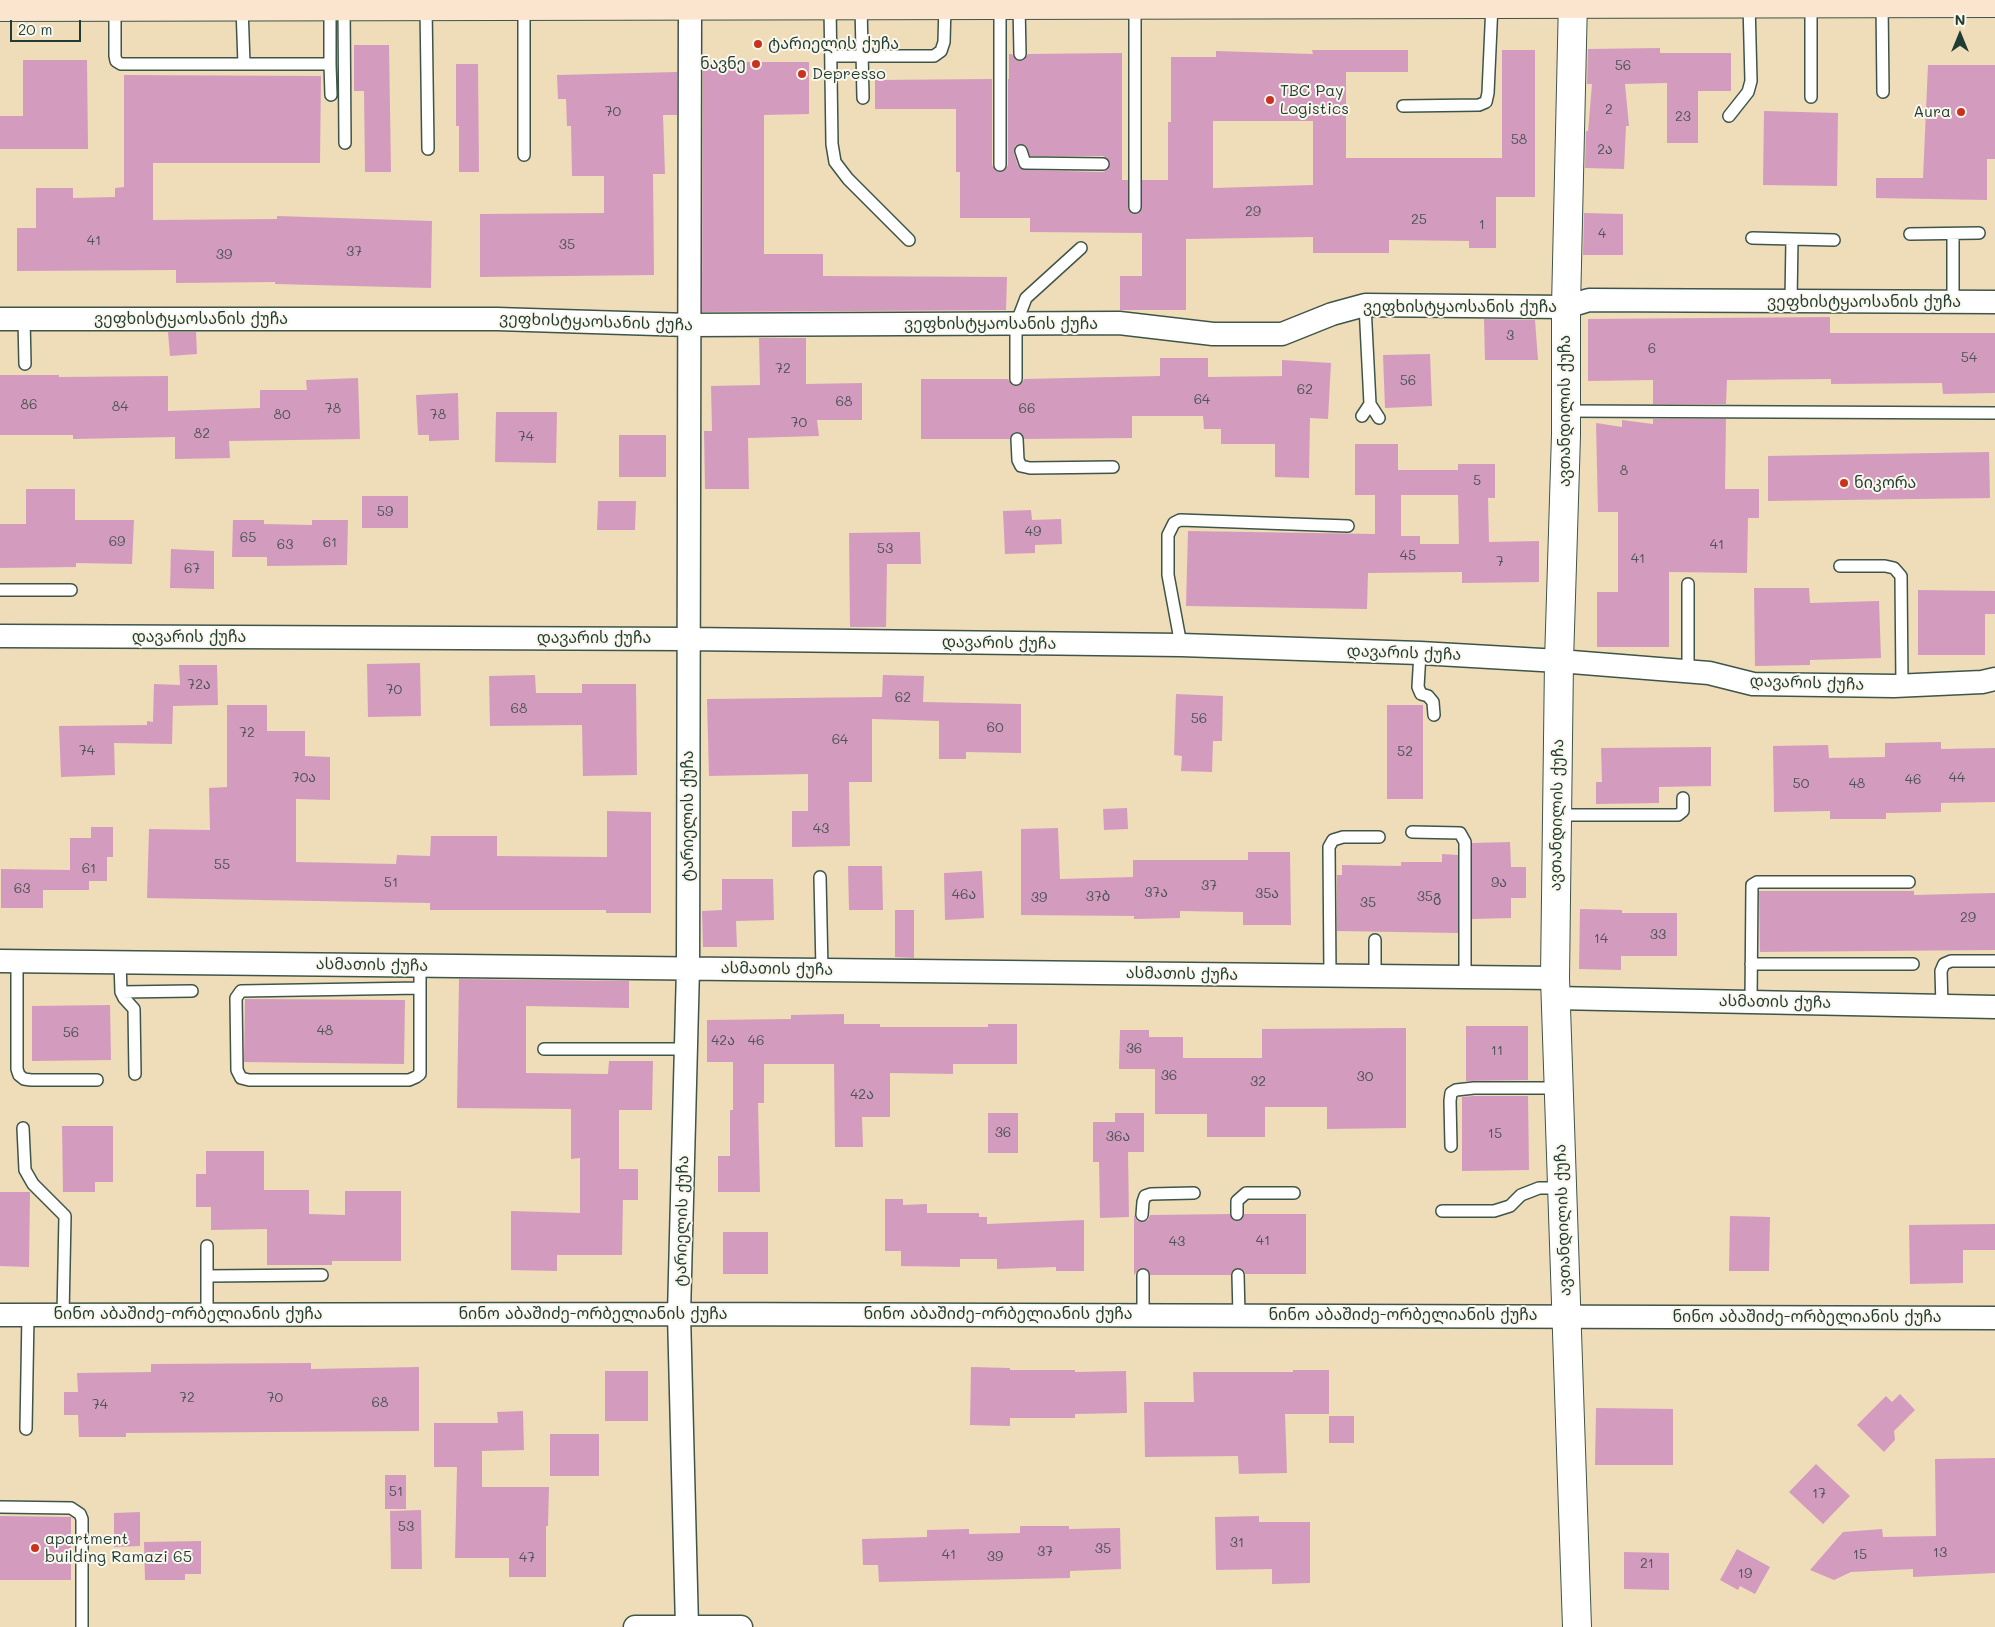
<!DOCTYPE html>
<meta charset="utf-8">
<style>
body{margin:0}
#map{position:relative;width:1995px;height:1627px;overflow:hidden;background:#efdcb9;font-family:Mali,sans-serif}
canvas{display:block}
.north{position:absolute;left:1935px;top:10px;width:50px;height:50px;-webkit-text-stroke:4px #fbf7ec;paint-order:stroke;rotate:0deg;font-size:14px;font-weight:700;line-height:20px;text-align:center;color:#1f3d34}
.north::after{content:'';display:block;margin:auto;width:18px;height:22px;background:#1f3d34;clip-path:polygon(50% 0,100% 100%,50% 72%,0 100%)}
.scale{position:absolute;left:10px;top:20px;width:71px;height:22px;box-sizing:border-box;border:2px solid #1f3d34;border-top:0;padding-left:6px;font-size:15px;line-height:18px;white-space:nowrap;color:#1f3d34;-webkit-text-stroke:4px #fbf7ec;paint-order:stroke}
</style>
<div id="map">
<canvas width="1995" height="1627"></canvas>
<div class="north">N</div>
<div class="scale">20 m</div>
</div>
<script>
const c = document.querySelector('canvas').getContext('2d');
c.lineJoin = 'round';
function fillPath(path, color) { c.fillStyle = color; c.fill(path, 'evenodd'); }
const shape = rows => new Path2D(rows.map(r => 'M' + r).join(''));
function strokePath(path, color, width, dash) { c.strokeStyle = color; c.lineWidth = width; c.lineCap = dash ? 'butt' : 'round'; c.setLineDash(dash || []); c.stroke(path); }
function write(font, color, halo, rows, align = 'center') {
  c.font = font + ' Mali,"Noto Sans Georgian",sans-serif'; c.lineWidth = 4; c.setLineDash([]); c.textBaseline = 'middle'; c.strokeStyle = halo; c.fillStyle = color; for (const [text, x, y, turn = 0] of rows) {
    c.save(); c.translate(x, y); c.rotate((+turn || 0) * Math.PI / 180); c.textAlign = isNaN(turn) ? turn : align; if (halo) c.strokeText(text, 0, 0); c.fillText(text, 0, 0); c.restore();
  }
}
fillPath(shape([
 [354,45,389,45,391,172,365,172,364,91,354,91],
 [1660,48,1660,53,1731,53,1731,91,1698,91,1698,143,1667,143,1667,83,1625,84,1629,126,1626,126,1624,169,1585,168,1586,131,1588,131,1592,84,1587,84,1588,49],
 [1312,50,1408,50,1408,72,1346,72,1346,158,1502,158,1502,50,1535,50,1535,197,1496,197,1496,248,1469,248,1469,241,1389,240,1389,253,1313,253,1313,237,1186,239,1186,310,1120,310,1120,276,1142,276,1142,233,1030,232,1030,218,960,218,960,172,956,172,956,109,875,109,875,80,992,79,992,165,996,171,1000,172,1006,169,1008,165,1008,79,1009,79,1009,54,1012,54,1014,58,1020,61,1024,60,1028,54,1122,53,1122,180,1128,180,1128,210,1135,214,1141,211,1142,207,1142,180,1168,180,1168,122,1171,122,1171,57,1216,57,1216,51,1313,54],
 [1213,121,1313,121,1313,185,1213,188],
 [1019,144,1026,146,1030,156,1103,156,1109,160,1110,165,1107,170,1103,172,1024,170,1018,166,1014,153,1015,146],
 [23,60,87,60,88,149,0,149,0,116,23,116],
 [703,62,809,62,809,114,764,115,764,254,823,254,823,276,1007,277,1006,310,702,312],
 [456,64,478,64,479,172,459,172,459,126,456,126],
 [1928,65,1995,65,1995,159,1987,159,1987,200,1876,198,1876,178,1923,178],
 [677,72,677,115,663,115,665,174,653,174,654,275,480,277,480,214,604,213,604,176,572,176,571,126,567,126,566,99,558,99,557,75],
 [124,75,321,76,320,163,153,163,153,220,277,219,277,216,432,221,431,288,275,284,275,282,176,283,176,270,17,271,17,228,36,228,36,188,73,188,73,198,115,197,115,188,124,187],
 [1764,111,1838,113,1837,186,1763,185],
 [1584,213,1623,214,1623,255,1583,255],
 [1830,317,1830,333,1995,333,1995,393,1943,394,1942,383,1831,384,1831,379,1727,380,1726,404,1653,404,1653,380,1588,381,1588,319],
 [1484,319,1535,320,1538,360,1485,360],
 [168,332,196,332,197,354,170,356],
 [759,338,806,338,806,384,862,383,862,420,817,420,819,436,748,438,749,489,705,489,704,431,712,431,711,386,760,385],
 [1430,354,1432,406,1385,408,1383,355],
 [1160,358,1208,358,1208,377,1282,376,1282,360,1331,363,1328,419,1310,418,1309,478,1275,477,1275,444,1221,444,1221,429,1204,429,1203,416,1132,416,1132,438,1024,439,1023,435,1017,432,1013,433,1010,439,921,439,921,379,1008,379,1012,385,1016,386,1022,383,1024,379,1160,376],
 [0,375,59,375,59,377,168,376,168,411,260,408,260,390,307,390,306,380,358,378,360,439,229,441,230,458,175,459,175,437,73,439,73,435,0,435],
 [458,393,459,440,429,441,429,435,418,435,416,395],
 [496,412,557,412,556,463,495,462],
 [1653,419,1726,419,1725,489,1759,489,1759,518,1748,518,1747,573,1669,572,1669,647,1597,647,1597,592,1618,592,1618,512,1598,512,1596,423,1622,427,1622,420,1653,424],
 [619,435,666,435,666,477,619,477],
 [1355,444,1398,444,1398,470,1458,470,1458,464,1495,464,1495,498,1488,498,1489,542,1539,541,1539,582,1462,583,1462,572,1368,573,1367,609,1186,606,1188,531,1375,534,1375,495,1355,495],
 [1401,495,1458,495,1459,544,1420,544,1420,536,1401,536],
 [1989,452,1990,498,1768,501,1768,456],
 [26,489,75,489,75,520,134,520,132,564,76,563,76,567,0,568,0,524,26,524],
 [362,496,408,496,408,528,362,528],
 [598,501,636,501,635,530,597,530],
 [1031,510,1032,520,1061,519,1062,544,1035,545,1035,553,1005,554,1003,511],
 [233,520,264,520,264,524,312,525,312,520,348,520,347,565,267,566,267,557,232,557],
 [920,532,921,564,887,564,886,627,850,627,849,533],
 [171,549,214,551,214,589,170,588],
 [1754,588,1809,588,1810,603,1879,601,1881,658,1810,660,1810,665,1755,666],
 [1918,590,1995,591,1995,614,1985,614,1985,655,1918,655],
 [420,663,421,716,368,717,367,664],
 [179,665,217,665,218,705,173,706,172,744,114,743,115,775,61,777,59,726,147,725,147,721,153,722,154,684,180,685],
 [535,675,536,693,582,693,582,684,636,684,637,775,583,776,582,725,490,726,489,676],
 [883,675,924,676,923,702,1021,704,1021,753,966,752,966,759,939,759,939,721,872,719,872,782,849,782,850,846,792,847,792,811,808,811,808,774,709,776,707,699,882,697],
 [1176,694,1223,696,1222,741,1213,741,1212,772,1181,771,1182,756,1174,755],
 [227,705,267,705,267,731,305,731,305,756,330,757,330,800,296,799,296,862,396,864,397,855,430,856,431,836,497,836,497,856,607,857,607,811,651,812,651,913,606,913,606,910,430,910,430,903,147,898,149,829,210,830,209,788,227,787],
 [1387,705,1423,705,1423,799,1387,799],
 [1941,742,1941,749,1995,748,1995,802,1941,803,1941,812,1886,813,1886,819,1830,819,1830,811,1774,812,1773,746,1828,745,1829,758,1885,757,1885,743],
 [1711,747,1711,786,1659,787,1659,803,1596,804,1596,782,1602,782,1601,748],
 [1127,808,1128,829,1104,830,1103,809],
 [91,827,113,827,113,857,107,857,107,881,89,881,89,890,43,890,43,908,1,908,1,869,70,870,70,838,91,838],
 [1058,828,1060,879,1133,877,1133,860,1248,860,1248,852,1290,852,1291,925,1243,925,1243,912,1180,911,1180,918,1134,919,1134,916,1021,915,1021,829],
 [1510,842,1511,867,1526,867,1526,898,1511,898,1511,918,1472,919,1472,843],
 [1442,854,1458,855,1458,933,1337,931,1337,875,1342,875,1342,865,1401,866,1401,862,1442,862],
 [848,866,882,866,883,910,849,910],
 [982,871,984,918,945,920,944,873],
 [722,879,773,879,774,920,736,921,737,947,703,947,702,911,722,910],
 [1759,891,1914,891,1914,895,1995,893,1995,950,1760,952],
 [1580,909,1622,910,1622,913,1677,913,1677,956,1621,956,1621,970,1579,969],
 [895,910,914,910,914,958,895,957],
 [459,979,629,981,629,1008,526,1006,526,1073,608,1074,609,1061,653,1061,652,1110,619,1110,619,1169,638,1169,638,1200,623,1200,622,1255,557,1255,557,1271,511,1270,511,1211,580,1213,580,1158,571,1159,571,1109,457,1108],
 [245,999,405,1000,404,1064,244,1062],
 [110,1005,111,1060,32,1061,32,1006],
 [844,1014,844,1024,880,1024,880,1027,988,1027,988,1024,1017,1024,1017,1064,953,1064,953,1074,890,1073,890,1117,862,1117,863,1147,835,1147,834,1064,764,1064,764,1103,758,1103,760,1192,718,1192,718,1156,730,1156,730,1110,733,1110,733,1062,707,1062,707,1020,791,1019,791,1015],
 [1466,1026,1528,1026,1528,1080,1466,1081],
 [1406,1028,1406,1128,1327,1129,1327,1107,1265,1107,1265,1137,1207,1137,1207,1114,1155,1114,1155,1069,1119,1069,1120,1030,1149,1030,1149,1037,1183,1037,1183,1058,1262,1058,1262,1029],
 [1474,1096,1528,1096,1529,1170,1462,1171,1462,1097],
 [988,1113,1018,1113,1018,1153,988,1153],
 [1115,1113,1144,1113,1144,1152,1128,1152,1129,1217,1100,1218,1099,1162,1093,1162,1093,1122,1115,1122],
 [62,1126,113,1126,113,1182,95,1182,95,1192,63,1192],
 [206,1151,264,1151,264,1190,309,1190,309,1214,345,1215,345,1191,401,1191,401,1261,332,1261,332,1265,267,1265,267,1229,211,1230,211,1207,196,1207,196,1174,206,1174],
 [0,1192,30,1192,29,1267,0,1266],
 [885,1199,903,1199,903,1205,927,1204,927,1213,979,1213,979,1217,987,1217,987,1224,1084,1220,1084,1271,1056,1271,1056,1267,997,1269,997,1259,960,1259,960,1267,901,1266,901,1251,885,1251],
 [1230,1214,1233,1220,1237,1221,1243,1218,1244,1214,1306,1214,1306,1274,1245,1274,1244,1271,1238,1268,1234,1269,1231,1275,1150,1275,1147,1269,1143,1268,1139,1269,1134,1275,1134,1215,1137,1221,1142,1222,1148,1220,1150,1215],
 [1730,1216,1770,1217,1769,1271,1729,1271],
 [1995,1224,1995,1250,1963,1250,1963,1283,1910,1284,1909,1225],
 [723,1232,768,1232,768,1274,723,1274],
 [311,1363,311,1369,419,1367,419,1431,126,1433,126,1437,79,1437,78,1415,64,1415,64,1392,78,1392,77,1373,151,1372,151,1364],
 [971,1367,1010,1368,1010,1370,1075,1370,1075,1372,1126,1371,1127,1413,1075,1414,1075,1418,1010,1418,1010,1426,970,1425],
 [1293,1370,1329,1370,1329,1414,1285,1414,1287,1473,1239,1474,1238,1456,1145,1457,1144,1402,1194,1402,1193,1372,1293,1372],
 [605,1371,648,1371,648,1421,605,1421],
 [1900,1394,1915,1410,1894,1431,1895,1440,1884,1452,1857,1425,1886,1396,1892,1402],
 [1596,1408,1673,1409,1673,1465,1595,1465],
 [523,1411,524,1450,482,1451,482,1487,549,1487,548,1526,546,1526,546,1577,509,1577,509,1558,455,1558,457,1467,434,1467,434,1423,498,1423,497,1412],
 [1329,1416,1354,1416,1354,1443,1329,1443],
 [550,1434,599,1434,599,1476,550,1476],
 [1995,1458,1995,1573,1913,1577,1913,1569,1851,1572,1834,1580,1810,1570,1843,1532,1882,1529,1883,1537,1936,1536,1935,1459],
 [1816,1464,1850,1496,1823,1524,1789,1492],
 [385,1475,406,1475,406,1509,385,1509],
 [421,1510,422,1569,391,1569,390,1511],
 [140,1512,140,1546,114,1547,114,1513],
 [0,1516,71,1517,71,1580,0,1580],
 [1259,1516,1259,1522,1310,1522,1310,1583,1272,1584,1272,1569,1216,1570,1215,1517],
 [1020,1526,1069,1526,1069,1529,1120,1528,1121,1569,1070,1571,1070,1578,879,1582,878,1565,863,1565,862,1539,927,1537,927,1530,969,1529,969,1534,1020,1533],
 [201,1541,201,1574,185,1574,185,1580,145,1580,144,1542],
 [1737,1549,1770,1567,1755,1594,1740,1586,1738,1590,1720,1580],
 [1624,1552,1669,1553,1669,1590,1624,1589]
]), '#d39cbe');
const service = shape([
 [1882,2,1883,92],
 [830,5,832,144,835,162,848,179,909,240],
 [861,5,863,98],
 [1000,5,1000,165],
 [1019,5,1020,54],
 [1135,5,1135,207],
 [344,6,345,143],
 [426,6,428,149],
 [524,6,524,155],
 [115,7,115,56,116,61,121,64,330,64,330,6],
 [242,7,244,64],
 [831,56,934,56,941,51,944,42,945,5],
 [330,64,331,95],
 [1811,97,1811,3],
 [1403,106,1479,105,1486,102,1488,93,1492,4],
 [1729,116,1748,92,1751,81,1749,3],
 [1021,151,1025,163,1103,164],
 [1910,234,1979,233],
 [1953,234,1953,302],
 [1752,238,1834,240],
 [1791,301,1792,239],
 [24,319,25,364],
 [1016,379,1016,324,1026,298,1081,248],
 [1370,404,1379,418],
 [1566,411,1995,413],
 [1362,416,1370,404,1365,305],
 [1017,439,1018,460,1021,466,1030,468,1113,467],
 [1840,566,1885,566,1894,568,1901,576,1902,685],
 [0,590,71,590],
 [1181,645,1168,575,1168,535,1174,523,1180,520,1348,526],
 [1420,653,1418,687,1421,694,1428,696,1433,702,1434,715],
 [1688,672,1688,584],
 [1557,815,1678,815,1683,811,1683,798],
 [1412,832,1460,833,1465,842,1465,977],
 [820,877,822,970],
 [1375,940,1375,976],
 [17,961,17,1069,19,1075,24,1079,31,1080,97,1080],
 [120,962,121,992,124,998,134,1009,135,1074],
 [1751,964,1913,964],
 [420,965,420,1074,416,1077,409,1080,249,1080,241,1078,237,1070,236,998,241,991,420,988],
 [1330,976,1329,847,1333,840,1343,837,1379,837],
 [121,992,192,991],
 [1751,1002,1752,885,1757,882,1909,882],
 [1942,1006,1941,971,1944,964,1951,961,1995,961],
 [544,1049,686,1049],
 [23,1128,25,1170,33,1184,65,1216,63,1315],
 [1451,1146,1450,1101,1451,1093,1456,1090,1474,1088,1558,1088],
 [1442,1211,1494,1211,1510,1206,1521,1195,1539,1188,1562,1188],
 [1237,1214,1237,1201,1246,1193,1294,1193],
 [1142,1215,1143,1202,1145,1196,1151,1194,1194,1193],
 [207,1246,207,1315],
 [1143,1275,1143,1315],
 [1238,1275,1239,1315],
 [207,1276,322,1275],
 [26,1429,28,1315],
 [0,1507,71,1508,80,1514,82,1519,82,1627]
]);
const minor = shape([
 [0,319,497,319,688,325,1119,323,1213,334,1282,334,1332,314,1365,305,1566,307,1589,300,1995,302],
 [0,636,688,639,1181,645,1420,653,1559,661,1709,673,1753,684,1894,686,1982,682,1995,679],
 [0,961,1555,978],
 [1555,998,1995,1007],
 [0,1315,679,1314,1995,1318],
 [635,1627,741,1627],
 [687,1627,679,1314,688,968,690,6]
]);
const tertiary = shape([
 [1573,0,1566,307,1566,435,1559,661,1555,978,1577,1627]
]);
const secondary = shape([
 [0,7,1995,3]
]);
strokePath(service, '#3e5548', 14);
strokePath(minor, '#3e5548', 25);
strokePath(tertiary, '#3e5548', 30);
strokePath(secondary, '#3e5548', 30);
strokePath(service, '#fff', 11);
strokePath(minor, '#fff', 22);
strokePath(tertiary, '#fff', 28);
strokePath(secondary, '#fce5cf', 28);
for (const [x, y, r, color] of [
 [758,44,5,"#c8321e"],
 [756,64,5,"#c8321e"],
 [802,74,5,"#c8321e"],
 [1270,100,5,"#c8321e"],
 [1961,112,5,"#c8321e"],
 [1844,483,5,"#c8321e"],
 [35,1548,5,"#c8321e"]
]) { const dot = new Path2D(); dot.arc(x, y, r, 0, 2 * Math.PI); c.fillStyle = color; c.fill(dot); strokePath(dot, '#fbf7ec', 2); }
write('14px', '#4c5556', null, [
 ["56",1623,66],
 ["2",1609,110],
 ["70",613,112],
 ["23",1683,117],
 ["58",1519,140],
 ["2ა",1605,150],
 ["29",1253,212],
 ["25",1419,220],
 ["1",1482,225],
 ["4",1602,234],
 ["41",94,241],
 ["35",567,245],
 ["37",354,252],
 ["39",224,255],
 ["3",1510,336],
 ["6",1652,349],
 ["54",1969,358],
 ["72",783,369],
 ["56",1408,381],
 ["62",1305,390],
 ["64",1202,400],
 ["68",844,402],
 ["86",29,405],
 ["84",120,407],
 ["78",333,409],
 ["66",1027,409],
 ["80",282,415],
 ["78",438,415],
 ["70",799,423],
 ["82",202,434],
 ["74",526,437],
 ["8",1624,471],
 ["5",1477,481],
 ["59",385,512],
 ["49",1033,532],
 ["65",248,538],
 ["69",117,542],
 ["61",330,543],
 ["63",285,545],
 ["41",1717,545],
 ["53",885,549],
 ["45",1408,556],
 ["41",1638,559],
 ["7",1500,562],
 ["67",192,569],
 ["72ა",199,685],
 ["70",394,690],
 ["62",903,698],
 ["68",519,709],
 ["56",1199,719],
 ["60",995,728],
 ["72",247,733],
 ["64",840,740],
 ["74",87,751],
 ["52",1405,752],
 ["70ა",304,778],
 ["44",1957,778],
 ["46",1913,780],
 ["50",1801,784],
 ["48",1857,784],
 ["43",821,829],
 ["55",222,865],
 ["61",89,869],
 ["51",391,883],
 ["9ა",1499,883],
 ["37",1209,886],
 ["63",22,889],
 ["37ა",1156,893],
 ["35ა",1267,894],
 ["46ა",964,895],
 ["37ბ",1098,897],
 ["35გ",1429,897],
 ["39",1039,898],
 ["35",1368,903],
 ["29",1968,918],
 ["33",1658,935],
 ["14",1601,939],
 ["48",325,1031],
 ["56",71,1033],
 ["42ა",723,1041],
 ["46",756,1041],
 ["36",1134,1049],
 ["11",1497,1051],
 ["36",1169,1076],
 ["30",1365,1077],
 ["32",1258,1082],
 ["42ა",862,1095],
 ["36",1003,1133],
 ["15",1495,1134],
 ["36ა",1118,1137],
 ["41",1263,1241],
 ["43",1177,1242],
 ["72",187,1398],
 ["70",275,1398],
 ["68",380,1403],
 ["74",100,1405],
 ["51",396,1492],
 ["17",1819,1494],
 ["53",406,1527],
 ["31",1237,1543],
 ["35",1103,1549],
 ["37",1045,1552],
 ["13",1940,1553],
 ["41",949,1555],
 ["15",1860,1555],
 ["39",995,1557],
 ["47",527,1558],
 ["21",1647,1564],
 ["19",1745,1574]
]);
write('16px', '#1f3d34', '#fbf7ec', [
 ["ტარიელის ქუჩა",768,44],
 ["ნავნე",746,64,"right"],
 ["Depresso",812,74],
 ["TBC Pay",1280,91],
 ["Logistics",1280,109],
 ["Aura",1951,112,"right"],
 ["ნიკორა",1854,483],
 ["apartment",45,1539],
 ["building Ramazi 65",45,1557]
], 'left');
write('16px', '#1f3d34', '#fbf7ec', [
 ["ვეფხისტყაოსანის ქუჩა",1864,302],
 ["ვეფხისტყაოსანის ქუჩა",1460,307],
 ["ვეფხისტყაოსანის ქუჩა",191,319],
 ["ვეფხისტყაოსანის ქუჩა",596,322,2],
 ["ვეფხისტყაოსანის ქუჩა",1001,324],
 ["ავთანდილის ქუჩა",1565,411,-90],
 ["დავარის ქუჩა",189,637],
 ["დავარის ქუჩა",594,638],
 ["დავარის ქუჩა",999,643,1],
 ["დავარის ქუჩა",1404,653,2],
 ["დავარის ქუჩა",1807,683,2],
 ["ავთანდილის ქუჩა",1557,815,-89],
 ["ტარიელის ქუჩა",688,816,-90],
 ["ასმათის ქუჩა",372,965,1],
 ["ასმათის ქუჩა",777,969,1],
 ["ასმათის ქუჩა",1182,974,1],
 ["ასმათის ქუჩა",1775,1002,1],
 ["ავთანდილის ქუჩა",1563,1220,-92],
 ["ტარიელის ქუჩა",682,1221,-89],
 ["ნინო აბაშიძე-ორბელიანის ქუჩა",188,1314],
 ["ნინო აბაშიძე-ორბელიანის ქუჩა",593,1314],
 ["ნინო აბაშიძე-ორბელიანის ქუჩა",998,1314],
 ["ნინო აბაშიძე-ორბელიანის ქუჩა",1403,1315],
 ["ნინო აბაშიძე-ორბელიანის ქუჩა",1807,1317]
]);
</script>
